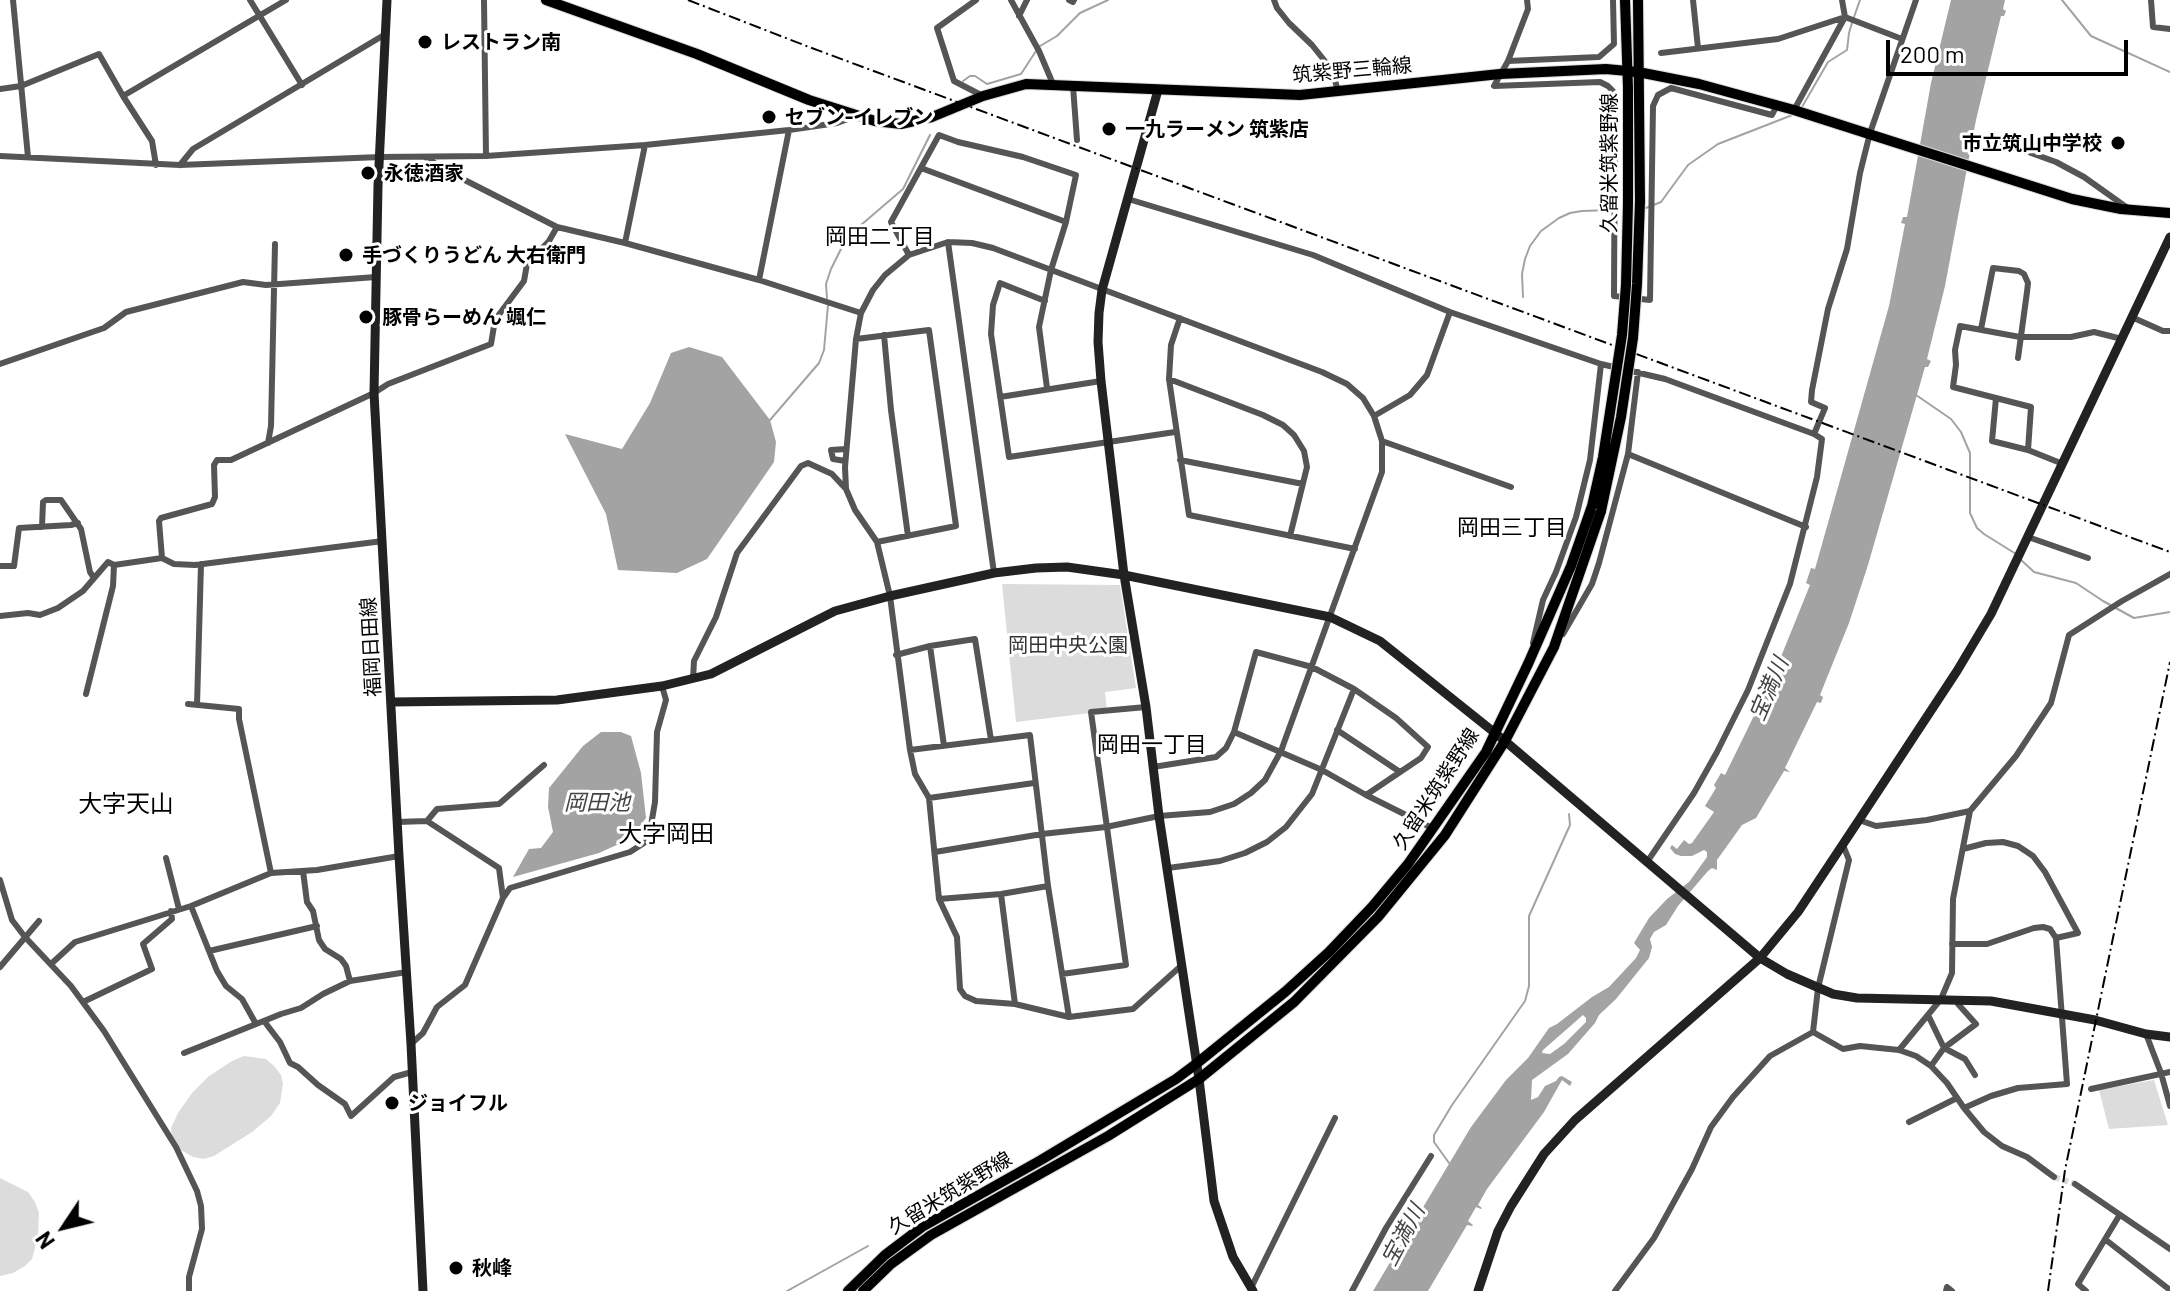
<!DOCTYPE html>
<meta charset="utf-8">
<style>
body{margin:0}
#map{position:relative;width:2170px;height:1291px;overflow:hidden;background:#fff;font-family:Barlow,sans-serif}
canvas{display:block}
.north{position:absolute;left:24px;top:1187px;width:80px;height:80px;-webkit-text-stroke:6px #fff;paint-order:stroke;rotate:235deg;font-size:22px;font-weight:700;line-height:32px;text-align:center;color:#000}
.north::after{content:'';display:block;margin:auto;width:28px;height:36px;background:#000;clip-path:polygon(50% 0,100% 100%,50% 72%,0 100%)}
.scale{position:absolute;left:1886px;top:40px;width:242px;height:36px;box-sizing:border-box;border:4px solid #000;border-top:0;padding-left:10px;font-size:24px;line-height:28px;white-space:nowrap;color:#000;-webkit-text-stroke:6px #fff;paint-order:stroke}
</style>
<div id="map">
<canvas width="2170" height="1291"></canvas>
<div class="north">N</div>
<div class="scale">200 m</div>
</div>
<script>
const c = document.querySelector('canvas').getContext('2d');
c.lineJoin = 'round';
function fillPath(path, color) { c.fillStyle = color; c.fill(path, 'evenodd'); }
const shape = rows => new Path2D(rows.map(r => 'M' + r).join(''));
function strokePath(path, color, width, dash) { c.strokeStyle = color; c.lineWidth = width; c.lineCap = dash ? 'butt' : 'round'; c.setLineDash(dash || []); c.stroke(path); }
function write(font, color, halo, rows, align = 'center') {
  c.font = font + ' Barlow,"Noto Sans JP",sans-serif'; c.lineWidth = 6; c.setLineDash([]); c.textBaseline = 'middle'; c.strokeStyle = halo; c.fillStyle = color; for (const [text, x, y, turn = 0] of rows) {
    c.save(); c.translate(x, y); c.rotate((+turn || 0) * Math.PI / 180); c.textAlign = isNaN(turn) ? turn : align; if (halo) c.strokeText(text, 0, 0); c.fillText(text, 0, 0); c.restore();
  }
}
fillPath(shape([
 [1002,584,1120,585,1136,688,1105,692,1107,711,1016,722],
 [244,1056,266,1059,274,1066,281,1075,283,1084,280,1103,271,1116,252,1132,214,1156,204,1159,193,1157,181,1150,172,1138,171,1128,178,1113,192,1093,209,1076,232,1061],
 [2154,1080,2168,1125,2109,1129,2099,1090],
 [0,1178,28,1192,35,1202,39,1213,38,1236,32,1259,25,1266,13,1273,0,1276]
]), '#dcdcdc');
fillPath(shape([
 [1951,0,2005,0,2003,9,2006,11,2004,16,2001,16,1976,120,1945,286,1927,359,1931,361,1928,367,1925,367,1868,565,1849,623,1820,695,1823,697,1821,703,1817,702,1785,768,1790,772,1784,771,1756,818,1742,825,1717,860,1717,870,1712,868,1708,871,1678,906,1666,925,1654,932,1650,939,1652,947,1649,958,1616,999,1599,1015,1595,1023,1568,1054,1532,1080,1531,1100,1538,1097,1545,1086,1556,1081,1559,1077,1562,1076,1572,1082,1570,1086,1562,1080,1544,1112,1487,1189,1478,1205,1482,1208,1481,1209,1476,1207,1468,1221,1473,1225,1472,1226,1467,1225,1428,1291,1373,1291,1471,1127,1506,1080,1528,1058,1549,1028,1557,1024,1592,997,1609,987,1636,958,1640,950,1634,943,1649,918,1667,899,1689,882,1707,857,1707,852,1704,850,1692,856,1681,856,1675,854,1670,848,1672,845,1677,849,1684,840,1689,844,1692,843,1714,812,1705,806,1716,788,1714,785,1721,773,1725,775,1748,728,1768,686,1771,673,1774,674,1810,585,1806,583,1811,568,1815,569,1889,306,1905,224,1901,223,1903,217,1907,217,1931,83],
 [1583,1015,1586,1018,1586,1022,1564,1044,1550,1054,1542,1053,1543,1050],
 [689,347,722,357,770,420,776,442,774,462,707,559,677,573,618,570,606,514,565,434,622,449,650,403,671,353],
 [601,732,621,732,631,736,641,773,646,818,630,839,599,853,513,877,529,849,541,848,553,832,548,807,549,788,583,746]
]), '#a3a3a3');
strokePath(shape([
 [2062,0,2091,36,2170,72],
 [1854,17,1860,0],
 [1040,46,1057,36,1080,13,1108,0],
 [963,81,970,76,975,76,987,84,1021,74,1036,51],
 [1802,107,1828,62,1847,50,1849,33,1852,23],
 [1646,208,1661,202,1688,165,1718,144,1795,114],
 [1523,297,1522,274,1525,259,1530,246,1541,231,1559,218,1570,213,1582,211,1611,210],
 [827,298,826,284,831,269,844,243,854,231,903,189,930,135],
 [1916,395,1951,419,1961,432,1970,453,1970,513,1977,528,1984,534,2016,554],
 [770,420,819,363,824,350,828,305],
 [2020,559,2034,572,2076,583,2103,601,2134,618,2170,612],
 [1449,1163,1434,1142,1434,1135,1452,1105,1525,1001,1529,986,1529,916,1570,825,1569,814],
 [787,1291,868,1246]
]), '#a3a3a3', 2);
strokePath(shape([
 [2054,1177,2075,1184]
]), '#d9d9d9', 6, [6, 3]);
const primary = shape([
 [546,0,697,54,809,100,875,121,901,124,932,117,983,96,1026,84,1300,95,1500,74,1606,69,1638,72,1699,84,1794,110,2072,199,2121,209,2170,213],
 [1625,0,1628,88,1628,203],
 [1638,0,1640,201],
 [848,1291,885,1255,922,1227,1041,1160,1176,1079,1196,1064,1285,992,1329,952,1372,907,1408,864,1486,752,1528,664,1571,566,1592,506],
 [863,1291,891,1264,931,1235,1108,1136,1199,1079,1294,1002,1378,917,1445,835,1505,741,1554,647,1601,511]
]);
strokePath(primary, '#dbdbdb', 12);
strokePath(shape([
 [13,0,28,157],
 [250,0,302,85],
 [484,0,486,156],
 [976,0,937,28,954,81,983,96],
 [1011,0,1039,51,1053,84],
 [1069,0,1073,2,1074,0],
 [1274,0,1277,8,1289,23,1312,45,1332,70,1338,91],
 [1527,0,1528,9,1508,61,1494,86,1600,82,1608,86,1613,91,1615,97,1614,296,1650,300,1653,106,1658,95,1671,88,1772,115,1777,105],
 [1693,0,1698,48],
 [2151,0,2153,27,2170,29],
 [1019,16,1027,0],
 [1661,53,1778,39,1845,17,1902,39],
 [1508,61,1599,57,1614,44,1613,0],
 [1073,86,1077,140],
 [0,89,21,86,99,54,123,96,152,141,156,165],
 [123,96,286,0],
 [1794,110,1845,17,1842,0],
 [1998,141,2056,162,2084,177,2129,209],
 [0,156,180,165,380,157,486,156,645,145,789,130,837,123,856,116],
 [425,157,447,171,557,227,625,243,759,280,861,313],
 [180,165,193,149,384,35],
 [921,168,1066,222],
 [1128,199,1313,255,1450,312,1601,364,1665,379,1814,434,1822,439,1817,477,1790,584,1748,690,1717,752,1694,793,1647,862],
 [948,242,994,573],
 [625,243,645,145],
 [909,255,891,222,939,135,958,142,1023,157,1076,175,1066,222,1051,270,1039,327,1047,388],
 [759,280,789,130],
 [1045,301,1000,283,993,305,991,334,1009,457,1175,432],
 [1180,318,1171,345,1169,379,1189,515,1355,549],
 [2136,319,2163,331,2170,331],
 [1981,329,1993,268,2019,271,2024,274,2028,283,2027,292,2018,358],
 [884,335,891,410,908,536],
 [856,339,929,330,956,526,877,542],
 [0,364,104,328,126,312,243,282,266,285,376,277],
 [1169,379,1263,415,1283,425,1294,435,1304,451,1307,467,1290,536],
 [1000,397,1101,381],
 [1996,398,1992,441,2028,450,2063,464],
 [1374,416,1410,395,1427,375,1450,312],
 [1814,434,1825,408,1811,402,1812,390,1828,309,1847,249,1860,173,1870,133,1916,0],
 [1382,441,1511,487],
 [268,443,271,426,275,244],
 [2028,450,2031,407,1953,387,1956,365,1955,350,1960,326,2020,337,2071,337,2094,332,2122,339],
 [1628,454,1806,527],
 [1180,460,1303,484],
 [845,461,833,459,831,450,846,449],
 [42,527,43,502,46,500,61,500,81,529,90,572,94,578],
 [2028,537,2088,558],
 [162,558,159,521,161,518,212,504,215,497,214,465,217,460,231,460,374,393,388,384,491,344,495,320,524,281,527,264,549,241,557,227],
 [0,566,14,566,19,528,71,525,78,523],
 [0,616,28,613,40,615,58,608,83,591,108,562,114,565,162,558,174,564,195,565,383,541],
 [1563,634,1592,584,1599,563,1628,454,1638,372],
 [1533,643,1543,600,1556,572,1576,517,1590,460,1601,364],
 [930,646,944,746],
 [896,655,930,646,975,639,991,740],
 [693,679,694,661,716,617,737,553,801,466,808,463,832,474,846,489],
 [86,694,113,586,114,565],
 [188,704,239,709,239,719,271,873],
 [197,705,201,564],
 [1337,730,1400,772],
 [1234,732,1322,770,1366,795,1432,828],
 [910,750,1030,735,1048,886,1069,1017],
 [1153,767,1216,757,1226,748,1234,732,1256,652,1312,667,1354,689,1396,718,1428,747,1421,758,1366,795],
 [929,798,1034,783],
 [1859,820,1876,826,1927,820,1970,811],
 [427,821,437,809,499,804,544,765],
 [397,822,427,821,499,868,503,898],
 [1963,849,1986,843,2003,842,2018,846,2033,856,2045,872,2078,933,2056,938],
 [935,852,1042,834,1106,827,1159,816,1210,812,1234,804,1251,793,1265,780,1281,751,1382,472,1382,441,1374,416,1363,398,1347,384,1322,372,993,248,972,243,948,242,909,255,885,275,873,290,861,313,856,339,845,467,846,489,855,510,877,542,890,596,910,750,915,774,929,798,939,899,957,937,960,989,965,996,976,1001,1015,1004,1069,1017,1133,1009,1182,965],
 [166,858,179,909],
 [1168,868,1220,861,1245,853,1267,842,1286,827,1312,794,1354,689],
 [303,871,307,902,313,911,319,940,325,949,341,959,346,966,350,981],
 [0,880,12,920,25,937,71,986,104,1031,176,1147,197,1191,201,1206,202,1229,189,1277,189,1291],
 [1001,894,1015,1004],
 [939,899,1001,894,1048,886],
 [191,906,217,971,226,986,242,999,256,1024],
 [1952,944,1987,944,2034,928,2043,927,2050,929,2056,938,2067,1084,2018,1088,1991,1096,1964,1108],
 [209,951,317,926],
 [51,964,75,942,191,906,271,873,317,870,399,856],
 [0,967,39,921],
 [1062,974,1126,965,1091,712,1146,707],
 [83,1002,152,969,143,944,172,919,171,911],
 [1928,1015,1944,1048,1965,1059,1975,1075],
 [264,1021,280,1042,290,1063,298,1067,318,1085,345,1104,351,1116,394,1077,412,1072],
 [1813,1032,1843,1049,1860,1046,1899,1050,1916,1056,1931,1066,1947,1083,1964,1108,1984,1132,2002,1146,2027,1157,2054,1177],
 [1813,1032,1818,988,1849,860,1843,845],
 [2146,1034,2161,1073,2170,1106],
 [411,1044,423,1033,437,1007,465,985,503,898,510,888,630,852,644,843,649,837,655,802,657,732,666,700,662,686],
 [1899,1050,1941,999,1952,973,1953,899,1970,811,2016,756,2051,703,2069,635,2122,601,2170,574],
 [184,1053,281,1014,301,1008,323,994,350,981,407,972],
 [1931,1066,1944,1048,1976,1024,1958,1004,1958,1000],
 [2091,1089,2170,1072],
 [1909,1122,1957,1098],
 [2075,1184,2170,1249],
 [2106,1240,2170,1290],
 [1251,1288,1335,1118],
 [1352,1291,1386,1228,1431,1156],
 [1615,1291,1654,1238,1692,1169,1711,1127,1733,1097,1770,1056,1813,1032],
 [1946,1291,1947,1287,1952,1291],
 [2086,1291,2078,1284,2119,1216]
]), '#555', 6);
strokePath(shape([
 [387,0,378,186,374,393,399,856,411,1044,423,1291],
 [1158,90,1102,290,1099,313,1098,342,1101,381,1124,575,1146,707,1159,816,1199,1079,1214,1201,1233,1257,1253,1291],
 [392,702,557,700,662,686,711,674,835,611,890,596,994,573,1036,568,1067,567,1124,575,1330,617,1380,641,1505,741,1760,958,1787,974,1833,994,1857,998,1991,1001,2095,1020,2146,1034,2170,1037],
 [1478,1291,1498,1231,1511,1206,1544,1154,1575,1120,1760,958,1798,912,1859,820,1957,671,1991,614,2170,237]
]), '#222', 9);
strokePath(primary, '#000', 10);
strokePath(shape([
 [688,0,809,47,2170,552],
 [2048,1291,2065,1170,2170,662]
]), '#000', 2, [12, 4, 2, 4]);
const primaryBridge = shape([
 [1592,506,1603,457,1622,335,1626,285,1628,203],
 [1601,511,1621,417,1633,338,1637,284,1640,201]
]);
strokePath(primaryBridge, '#dbdbdb', 12, []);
strokePath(primaryBridge, '#000', 10);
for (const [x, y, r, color] of [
 [425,42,8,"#000"],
 [769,117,8,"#000"],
 [1109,129,8,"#000"],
 [2118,143,8,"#000"],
 [368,173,8,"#000"],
 [346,255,8,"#000"],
 [366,317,8,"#000"],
 [392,1103,8,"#000"],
 [456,1268,8,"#000"]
]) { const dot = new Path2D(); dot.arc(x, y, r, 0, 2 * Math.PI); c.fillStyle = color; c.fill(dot); strokePath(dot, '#fff', 3); }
write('bold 20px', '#000', '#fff', [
 ["レストラン南",441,42],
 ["セブン-イレブン",785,117],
 ["一九ラーメン 筑紫店",1125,129],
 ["市立筑山中学校",2102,143,"right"],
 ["永徳酒家",384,173],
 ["手づくりうどん 大右衛門",362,255],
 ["豚骨らーめん 颯仁",382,317],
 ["ジョイフル",408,1103],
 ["秋峰",472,1268]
], 'left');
write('20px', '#000', '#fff', [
 ["筑紫野三輪線",1352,70,-5],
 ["久留米筑紫野線",1609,163,-90],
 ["福岡日田線",371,647,-93],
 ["久留米筑紫野線",1436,789,-57],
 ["久留米筑紫野線",950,1193,-31]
]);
write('20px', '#333', '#fff', [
 ["岡田中央公園",1068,645]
]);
write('22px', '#000', '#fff', [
 ["岡田二丁目",880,237],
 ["岡田三丁目",1512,528],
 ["岡田一丁目",1152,745]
]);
write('italic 22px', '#444', '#fff', [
 ["宝満川",1769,689,-67],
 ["岡田池",597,803],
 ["宝満川",1403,1235,-62]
]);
write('24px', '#000', '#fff', [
 ["大字天山",126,804],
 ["大字岡田",666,834]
]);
</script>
